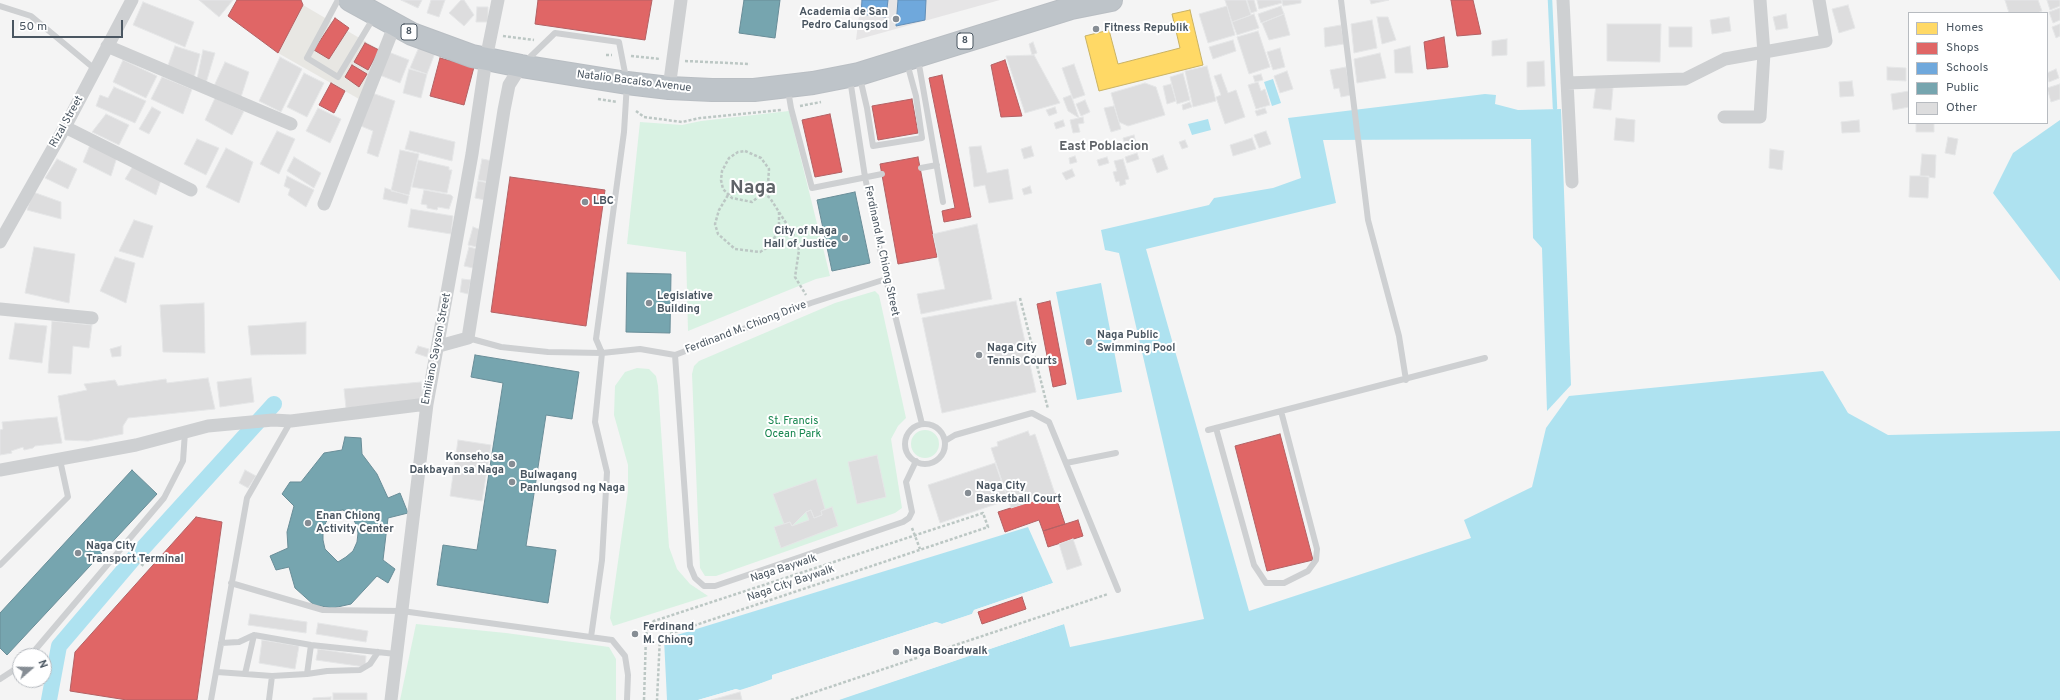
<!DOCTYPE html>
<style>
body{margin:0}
#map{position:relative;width:2060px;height:700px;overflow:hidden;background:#f4f4f4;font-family:Overpass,sans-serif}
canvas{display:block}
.legend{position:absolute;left:1908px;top:12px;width:140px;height:112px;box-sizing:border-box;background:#fff;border:1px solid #b7bbc0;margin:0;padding:5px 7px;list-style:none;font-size:12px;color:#4a5661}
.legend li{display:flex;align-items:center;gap:8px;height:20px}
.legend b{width:20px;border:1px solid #b7bbc0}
.north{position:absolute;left:12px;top:648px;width:40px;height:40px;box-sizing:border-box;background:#fff;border:1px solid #b7bbc0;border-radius:50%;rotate:70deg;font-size:11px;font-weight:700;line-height:16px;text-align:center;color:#4a5661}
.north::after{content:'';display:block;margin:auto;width:14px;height:18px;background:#868d94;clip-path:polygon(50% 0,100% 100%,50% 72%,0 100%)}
.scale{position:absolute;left:12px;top:20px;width:111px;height:18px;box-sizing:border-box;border:2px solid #4a5661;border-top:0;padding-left:5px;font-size:12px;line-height:14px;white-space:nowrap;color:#4a5661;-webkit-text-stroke:3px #fff;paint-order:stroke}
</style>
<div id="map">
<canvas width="2060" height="700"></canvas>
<ul class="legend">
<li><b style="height:11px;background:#ffd966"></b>Homes</li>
<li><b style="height:11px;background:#e06666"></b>Shops</li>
<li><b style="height:11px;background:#6fa8dc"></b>Schools</li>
<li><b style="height:11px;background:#76a5af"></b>Public</li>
<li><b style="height:11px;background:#ddddde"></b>Other</li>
</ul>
<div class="north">N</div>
<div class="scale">50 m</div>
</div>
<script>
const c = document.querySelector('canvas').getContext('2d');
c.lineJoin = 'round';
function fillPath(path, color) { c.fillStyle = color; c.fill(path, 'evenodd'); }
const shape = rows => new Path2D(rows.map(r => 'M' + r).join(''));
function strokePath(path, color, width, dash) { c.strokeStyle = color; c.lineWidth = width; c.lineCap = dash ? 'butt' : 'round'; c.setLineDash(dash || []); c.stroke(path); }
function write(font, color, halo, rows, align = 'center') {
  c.font = font + ' Overpass,sans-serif'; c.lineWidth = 4; c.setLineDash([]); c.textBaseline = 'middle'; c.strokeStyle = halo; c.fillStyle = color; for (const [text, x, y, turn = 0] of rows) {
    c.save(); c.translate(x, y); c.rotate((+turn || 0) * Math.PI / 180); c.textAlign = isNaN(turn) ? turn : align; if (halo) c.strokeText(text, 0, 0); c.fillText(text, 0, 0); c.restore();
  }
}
fillPath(shape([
 [303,5,380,50,359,99,278,53]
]), '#e8e7e3');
fillPath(shape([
 [861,0,1000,0,856,40]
]), '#e6e5e6');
fillPath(shape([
 [789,111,830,276,816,279,688,331,686,252,627,244,640,122,682,125,701,121],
 [875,291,879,295,906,418,898,426,891,439,902,508,895,513,716,576,705,576,700,568,692,374,694,366,699,361,835,303],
 [637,368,649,369,656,376,658,386,669,547,677,569,690,584,708,596,613,626,610,618,628,491,628,465,614,415,615,386,625,372],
 '911 444a14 14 0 1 1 28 0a14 14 0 1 1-28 0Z',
 [416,624,506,633,609,647,616,659,616,700,400,700]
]), '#d9f2e3');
fillPath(shape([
 [1273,79,1281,103,1272,106,1264,82],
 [1485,94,1496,95,1495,104,1518,110,1561,109,1571,385,1547,411,1542,248,1533,238,1531,139,1323,140,1336,203,1146,249,1249,611,1471,538,1464,520,1532,487,1546,428,1569,396,1823,371,1848,413,1888,435,2060,431,2060,700,839,700,1064,624,1070,647,1204,619,1119,253,1105,250,1101,230,1209,205,1214,198,1273,188,1301,178,1288,118],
 [1208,119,1211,130,1192,135,1188,124],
 [2060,120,2060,281,1993,193,2013,153],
 [1101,283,1122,392,1077,400,1056,292],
 [1028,527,1053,583,974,610,972,614,942,624,936,622,773,675,772,679,740,691,736,689,698,700,667,700,664,639]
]), '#aee2f0');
fillPath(shape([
 [1053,583,1054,585,975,612,973,615,942,626,936,624,774,677,773,681,741,692,736,691,706,700,698,700,736,689,740,690,772,680,772,675,936,622,942,624,972,614,974,610],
 [1063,622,1064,624,837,700,838,698]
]), '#f4f4f4');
const homes = shape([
 [1190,10,1203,65,1099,91,1085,36,1109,30,1118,64,1180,48,1172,14,1190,10]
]);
fillPath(homes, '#ffd966');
strokePath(homes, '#c9b264', 1);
const shops = shape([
 [237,0,301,0,303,5,278,53,228,16,237,0],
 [538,0,652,0,645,40,535,24,538,0],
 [1451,0,1473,0,1481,34,1457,36,1451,0],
 [335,18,349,28,329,59,314,50,335,18],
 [1444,37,1448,67,1427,69,1424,42,1444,37],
 [365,43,379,50,368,70,354,62,365,43],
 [440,58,474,67,464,105,430,96,440,58],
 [1005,60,1022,116,1001,117,991,65,1005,60],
 [352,65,367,74,359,87,345,77,352,65],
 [942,75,971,217,944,222,942,211,955,208,929,78,942,75],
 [331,83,345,91,334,113,319,105,331,83],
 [912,99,918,133,878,140,872,106,912,99],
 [830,114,842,172,815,177,802,120,830,114],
 [918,157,937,257,898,264,880,164,918,157],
 [510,177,605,190,586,326,491,312,510,177],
 [1050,301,1066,384,1053,387,1037,304,1050,301],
 [1280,434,1313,560,1267,571,1235,446,1280,434],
 [1055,494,1065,524,1043,531,1039,520,1005,532,998,512,1055,494],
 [196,517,222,522,197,700,127,700,70,691,75,652,196,517],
 [1078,520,1083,536,1048,547,1043,531,1078,520],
 [1022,597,1026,609,982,624,978,612,1022,597]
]);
fillPath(shops, '#e06666');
strokePath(shops, '#b36164', 1);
const schools = shape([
 [862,0,888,0,886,17,861,14,862,0],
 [898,0,926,0,925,20,896,26,898,0]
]);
fillPath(schools, '#6fa8dc');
strokePath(schools, '#648fb7', 1);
const public = shape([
 [744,0,780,0,775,38,739,33,744,0],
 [855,192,870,263,832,271,817,200,855,192],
 [627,273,671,274,670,333,626,332,627,273],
 [475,355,579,372,572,419,546,415,526,546,556,550,548,603,437,585,443,545,477,550,503,383,471,377,475,355],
 [345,437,361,438,362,454,377,474,388,498,400,493,408,513,388,518,383,560,395,569,388,583,377,576,351,604,333,608,314,605,295,588,289,567,276,570,270,556,288,548,287,532,294,506,282,494,290,482,301,482,324,453,342,450,345,437],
 [343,510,351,516,356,524,358,533,357,542,353,551,346,557,338,562,325,549,323,540,323,530,326,522,337,511,343,510],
 [132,470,157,494,7,655,0,648,0,613,132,470]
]);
fillPath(public, '#76a5af');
strokePath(public, '#698d98', 1);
strokePath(shape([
 [1550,0,1555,108]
]), '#aee2f0', 4.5);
strokePath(shape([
 [49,700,59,646,134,558,274,404]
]), '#aee2f0', 16);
const building = shape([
 [199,0,233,0,219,17,199,0],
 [401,0,422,0,418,8,401,0],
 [431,0,445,0,439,17,427,13,431,0],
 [461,0,464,0,474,15,464,26,449,13,461,0],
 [1225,0,1246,0,1251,15,1232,22,1225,0],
 [1247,0,1254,0,1257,11,1251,13,1247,0],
 [1257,0,1281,0,1282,3,1259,9,1257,0],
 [1282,0,1301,0,1301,3,1283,6,1282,0],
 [1370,0,1389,0,1371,4,1370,0],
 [2005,0,2038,0,2042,11,2037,13,2009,13,2005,0],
 [2047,0,2060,0,2060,6,2050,10,2047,0],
 [143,2,194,22,185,47,133,25,143,2],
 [1848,5,1855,28,1839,33,1832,9,1848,5],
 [1227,6,1235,35,1208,43,1199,14,1227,6],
 [1281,6,1284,14,1261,23,1258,14,1281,6],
 [477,7,488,7,488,22,476,22,477,7],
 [2060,8,2060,20,2053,23,2049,12,2060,8],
 [1254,14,1259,28,1237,35,1232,22,1254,14],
 [1284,14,1290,35,1269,40,1262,23,1284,14],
 [1786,14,1788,28,1776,30,1773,17,1786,14],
 [1377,17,1388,17,1396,40,1382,44,1377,17],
 [1729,17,1731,31,1712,34,1710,20,1729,17],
 [1372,20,1377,48,1354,53,1351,24,1372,20],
 [1607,24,1661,24,1660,62,1607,61,1607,24],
 [2060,24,2060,36,2056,38,2052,27,2060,24],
 [1341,25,1344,44,1325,47,1324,28,1341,25],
 [1669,27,1692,27,1692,47,1669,47,1669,27],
 [1258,31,1270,67,1249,74,1237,37,1258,31],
 [1507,39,1507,55,1492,56,1492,41,1507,39],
 [1233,40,1236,51,1213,59,1209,47,1233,40],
 [1033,42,1037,53,1032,55,1029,44,1033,42],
 [175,46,200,54,194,78,167,68,175,46],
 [1410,46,1413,73,1395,73,1394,50,1410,46],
 [419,47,435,53,427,74,410,68,419,47],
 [1280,48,1285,67,1273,70,1267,52,1280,48],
 [203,50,215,53,206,83,197,79,203,50],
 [386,51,409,60,400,83,377,74,386,51],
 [1380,53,1386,78,1357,83,1354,59,1380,53],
 [1034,55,1060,103,1025,113,1006,56,1034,55],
 [280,57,302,69,281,112,259,101,280,57],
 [123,60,157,76,146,98,113,82,123,60],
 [1544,61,1545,86,1527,87,1527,62,1544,61],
 [225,62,249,72,241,97,214,86,225,62],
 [1074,64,1085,95,1073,99,1062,68,1074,64],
 [1207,66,1216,101,1193,107,1185,71,1207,66],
 [1346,67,1351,95,1341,97,1339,88,1334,89,1330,70,1346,67],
 [1887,67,1906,68,1906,81,1887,80,1887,67],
 [409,69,427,74,421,98,403,93,409,69],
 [2056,69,2059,78,2049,82,2047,73,2056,69],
 [1287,71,1293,89,1280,93,1274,76,1287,71],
 [304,73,324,83,307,117,287,107,304,73],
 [1183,73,1190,100,1177,104,1170,77,1183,73],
 [1221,74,1228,93,1236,90,1245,117,1225,124,1216,97,1221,95,1214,76,1221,74],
 [1261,74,1263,80,1255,82,1253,76,1261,74],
 [162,77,192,89,183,114,151,99,162,77],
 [1852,81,1854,96,1840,97,1839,82,1852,81],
 [1258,82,1261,91,1265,89,1270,105,1256,109,1248,85,1258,82],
 [1145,83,1156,87,1165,115,1128,126,1119,122,1111,93,1145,83],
 [1171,84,1176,101,1167,104,1163,86,1171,84],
 [2060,84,2060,99,2051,102,2047,88,2060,84],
 [1596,85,1613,88,1611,110,1593,108,1596,85],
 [114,87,146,101,135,123,96,106,100,95,108,98,114,87],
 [1909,91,1909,107,1893,110,1891,94,1909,91],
 [372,93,395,101,378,157,367,153,373,131,361,126,372,93],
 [1071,95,1079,118,1068,111,1063,98,1071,95],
 [215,98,244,111,232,135,205,120,215,98],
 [1085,100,1090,112,1081,116,1076,104,1085,100],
 [1190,102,1192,107,1183,110,1182,105,1190,102],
 [1114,106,1121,129,1111,132,1104,108,1114,106],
 [152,107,161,112,149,134,139,129,152,107],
 [1055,107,1057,113,1049,116,1046,110,1055,107],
 [318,108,341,119,330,143,306,131,318,108],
 [1265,108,1267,113,1257,116,1255,111,1265,108],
 [106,114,129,125,119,145,92,132,106,114],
 [1083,117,1084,123,1078,124,1080,132,1073,133,1070,120,1083,117],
 [1616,118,1635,120,1634,142,1614,140,1616,118],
 [1063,120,1065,126,1056,129,1054,123,1063,120],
 [1859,120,1860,132,1842,133,1841,122,1859,120],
 [1916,123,1934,123,1934,132,1916,132,1916,123],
 [277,131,295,139,279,174,260,164,277,131],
 [410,131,455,142,452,161,405,149,410,131],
 [1266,131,1271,144,1259,148,1254,135,1266,131],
 [1134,135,1137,147,1126,150,1123,138,1134,135],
 [1948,137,1958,139,1955,155,1945,153,1948,137],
 [1252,138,1256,149,1233,156,1230,145,1252,138],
 [197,139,219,148,206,175,184,164,197,139],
 [1185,140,1188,147,1182,149,1179,142,1185,140],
 [90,145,117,157,111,176,83,162,90,145],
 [981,146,987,173,1008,169,1013,199,989,203,985,185,974,187,969,147,981,146],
 [1031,146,1034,156,1024,159,1021,149,1031,146],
 [226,148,253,162,239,203,206,187,226,148],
 [1770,149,1784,151,1782,170,1769,168,1770,149],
 [400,150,419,154,409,195,391,191,400,150],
 [1137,153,1139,159,1127,163,1125,157,1137,153],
 [1922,154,1936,155,1935,178,1920,176,1922,154],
 [1163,155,1168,169,1157,173,1152,159,1163,155],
 [1075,156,1077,162,1070,164,1069,158,1075,156],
 [294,157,321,173,314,188,287,171,294,157],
 [1107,157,1109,163,1099,166,1097,160,1107,157],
 [57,159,77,169,68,189,45,178,57,159],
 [482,159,493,161,490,182,478,180,482,159],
 [1123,159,1129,179,1125,180,1126,184,1120,186,1119,181,1116,182,1113,172,1117,171,1114,161,1123,159],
 [418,160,449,167,449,170,452,170,447,193,412,187,418,160],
 [133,166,161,180,156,195,125,179,133,166],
 [1072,169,1075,176,1066,180,1062,173,1072,169],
 [287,176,314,190,306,207,288,195,290,189,284,186,287,176],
 [1910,176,1929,176,1928,198,1909,197,1910,176],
 [478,181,489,183,485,200,475,198,478,181],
 [1030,186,1032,193,1024,195,1022,189,1030,186],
 [385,188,409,196,407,204,383,199,385,188],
 [424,190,451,195,453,197,449,209,438,207,437,210,427,208,427,205,421,204,424,190],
 [33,192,61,202,61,219,27,210,33,192],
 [411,209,453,216,451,234,408,227,411,209],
 [134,220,153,226,143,258,119,251,134,220],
 [977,224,992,299,921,314,917,294,945,289,933,234,977,224],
 [473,227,481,230,477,247,468,245,473,227],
 [34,247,75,254,69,303,25,293,34,247],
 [469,247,477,249,473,268,464,266,469,247],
 [115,257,135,263,126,303,100,291,115,257],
 [462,279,471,280,468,294,460,292,462,279],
 [1016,301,1036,392,942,413,922,318,1016,301],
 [204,303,205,353,163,352,160,305,204,303],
 [52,321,92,325,89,348,73,346,71,374,48,373,52,321],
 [306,322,306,354,251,355,248,326,306,322],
 [15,323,47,326,42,363,9,359,15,323],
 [121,346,121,356,112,357,110,349,121,346],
 [418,346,429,349,427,357,415,353,418,346],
 [208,378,215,409,128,418,123,426,123,434,88,441,65,440,58,396,87,390,84,384,115,380,118,386,166,379,167,383,208,378],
 [251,378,254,402,220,407,217,382,251,378],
 [421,382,423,401,346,408,344,389,421,382],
 [57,417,62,443,35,446,33,448,24,450,23,447,11,451,12,453,0,455,0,430,3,429,2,422,57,417],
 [1028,431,1030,436,1035,434,1055,494,1011,508,991,448,998,446,997,442,1028,431],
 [458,440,491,445,482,501,450,496,458,440],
 [877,455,886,497,857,504,848,462,877,455],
 [995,463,1008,500,940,523,928,485,995,463],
 [245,470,256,476,248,488,239,483,245,470],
 [816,479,825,509,821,511,822,515,814,518,811,510,806,512,792,526,790,522,784,524,773,494,816,479],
 [832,507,838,526,781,548,774,527,790,522,792,526,809,520,806,512,811,510,814,518,822,515,821,511,832,507],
 [1073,539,1082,565,1067,570,1059,544,1073,539],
 [250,614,307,622,306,633,248,625,250,614],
 [318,623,368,631,366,642,316,634,318,623],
 [262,640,299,646,295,669,259,663,262,640],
 [318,649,366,656,365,667,316,660,318,649],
 [740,692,742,700,711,700,740,692],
 [333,693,367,693,367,700,333,700,333,693],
 [331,697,331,700,313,700,313,698,331,697]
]);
fillPath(building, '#ddddde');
strokePath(building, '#e5e6e7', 1);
const highway = shape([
 [350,0,412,34,472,56,521,66,627,83,669,88,712,90,754,90,813,83,859,74,1071,8,1111,0]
]);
strokePath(highway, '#b9bec3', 24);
strokePath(shape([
 [503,36,534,40],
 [606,55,612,55],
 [631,56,660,59],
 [685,61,750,64],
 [598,99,617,102],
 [800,106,821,102],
 [636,111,644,117,682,122,700,118,781,110],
 [745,151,761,158,769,169,768,184,763,193,752,202,732,198,723,189,721,180,722,171,729,158,738,152,745,151],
 [779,212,779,229,770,246,760,252,735,249,718,234,715,224,719,210,728,195,739,190,750,190,763,193,770,198,795,237,799,250,795,277,806,295],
 [1020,298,1048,409],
 [912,528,920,549],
 [129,555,144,566],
 [644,700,646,635,649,626,654,621,983,513,988,527,660,637,657,700],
 [791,700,1108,594]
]), '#bcc7c4', 2.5, [3, 2]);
strokePath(shape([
 [338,0,307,58,338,77,374,17],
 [1341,0,1368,220,1399,336,1406,380],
 [0,6,31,16,96,70],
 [918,59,943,202],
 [526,61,555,33,619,42,627,83,624,132,596,339,602,353,595,422,607,472,602,560,591,637],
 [860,78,867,108,873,146,922,138,916,96,907,63],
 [850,79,865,177,886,279,922,424],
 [788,90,791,108,812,188,882,174],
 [921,168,937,165],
 [468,338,501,347,548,352,602,353,640,349,675,355,811,303,886,279],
 [675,355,690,566,695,578,704,586,715,586,903,522,909,518,912,512,906,482,916,461],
 '905 444a20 20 0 1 1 40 0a20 20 0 1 1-40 0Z',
 [1216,428,1254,565,1266,583,1284,583,1308,571,1316,560,1317,549,1281,411],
 [1208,430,1485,358],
 [945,441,955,435,1032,413,1049,422,1118,590],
 [1066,463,1116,453],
 [0,565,68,497,60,460],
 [231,583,323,610,402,611,612,640,625,656,628,675,627,700],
 [221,643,239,642,254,635,311,645,396,654],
 [30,656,164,498,183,461,185,432],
 [217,672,245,674,254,635],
 [245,674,272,676,307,674,311,645],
 [307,674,327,671,360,670,370,664,378,652],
 [0,679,20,666],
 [211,700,247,498,291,421],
 [269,700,272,676]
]), '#ced0d2', 6);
strokePath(shape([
 [1563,0,1572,182],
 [107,46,291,124],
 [1567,83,1685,79,1725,59,1826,41,1819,0],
 [669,88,681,0],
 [1724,117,1760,117,1764,53,1760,0],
 [65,127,191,190],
 [324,204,395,24],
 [0,242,65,127,132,0],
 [0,309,92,318],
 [439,346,468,338,504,110,509,85,521,66],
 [0,470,136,445,208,426,273,420,291,421,427,404],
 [391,700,427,404,472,154,486,59,498,0]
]), '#ced0d2', 13);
strokePath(highway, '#bec4c9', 22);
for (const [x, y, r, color] of [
 [896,19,4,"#868d94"],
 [1096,29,4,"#868d94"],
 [585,202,4,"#868d94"],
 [845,238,4,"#868d94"],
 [649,303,4,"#868d94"],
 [1089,342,4,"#868d94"],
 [979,355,4,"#868d94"],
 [512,464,4,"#868d94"],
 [512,482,4,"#868d94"],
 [968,493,4,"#868d94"],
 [308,523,4,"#868d94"],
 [78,553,4,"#868d94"],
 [635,634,4,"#868d94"],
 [896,652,4,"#868d94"]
]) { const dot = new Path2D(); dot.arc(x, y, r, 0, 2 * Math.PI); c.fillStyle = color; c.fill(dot); strokePath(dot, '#fff', 1.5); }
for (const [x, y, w] of [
 [409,32,16],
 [965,41,16]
]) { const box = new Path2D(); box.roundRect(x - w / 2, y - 8, w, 16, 3); c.fillStyle = '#fff'; c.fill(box); strokePath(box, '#4a5661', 1); }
write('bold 10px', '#4a5661', null, [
 ["8",409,32],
 ["8",965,41]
]);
write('bold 11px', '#4a5661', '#fff', [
 ["Academia de San",888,13,"right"],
 ["Pedro Calungsod",888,26,"right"],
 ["Fitness Republik",1104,29],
 ["LBC",593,202],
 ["City of Naga",837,232,"right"],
 ["Hall of Justice",837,245,"right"],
 ["Legislative",657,297],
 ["Building",657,310],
 ["Naga Public",1097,336],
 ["Swimming Pool",1097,349],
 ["Naga City",987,349],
 ["Tennis Courts",987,362],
 ["Konseho sa",504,458,"right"],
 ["Dakbayan sa Naga",504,471,"right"],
 ["Bulwagang",520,476],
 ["Panlungsod ng Naga",520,489],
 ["Naga City",976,487],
 ["Basketball Court",976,500],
 ["Enan Chiong",316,517],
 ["Activity Center",316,530],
 ["Naga City",86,547],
 ["Transport Terminal",86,560],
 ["Ferdinand",643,628],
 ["M. Chiong",643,641],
 ["Naga Boardwalk",904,652]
], 'left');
write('11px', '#4a5661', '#fff', [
 ["Natalio Bacalso Avenue",634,82,7],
 ["Rizal Street",67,122,-61],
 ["Ferdinand M. Chiong Street",881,251,78],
 ["Ferdinand M. Chiong Drive",746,328,-21],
 ["Emiliano Sayson Street",437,349,-79],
 ["Naga Baywalk",784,569,-18],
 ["Naga City Baywalk",791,584,-19]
]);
write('11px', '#17864f', '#fff', [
 ["St. Francis",793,422],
 ["Ocean Park",793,435]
]);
write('bold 13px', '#5f6368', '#fff', [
 ["East Poblacion",1104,147]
]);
write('bold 19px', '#5f6368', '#fff', [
 ["Naga",753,189]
]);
</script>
